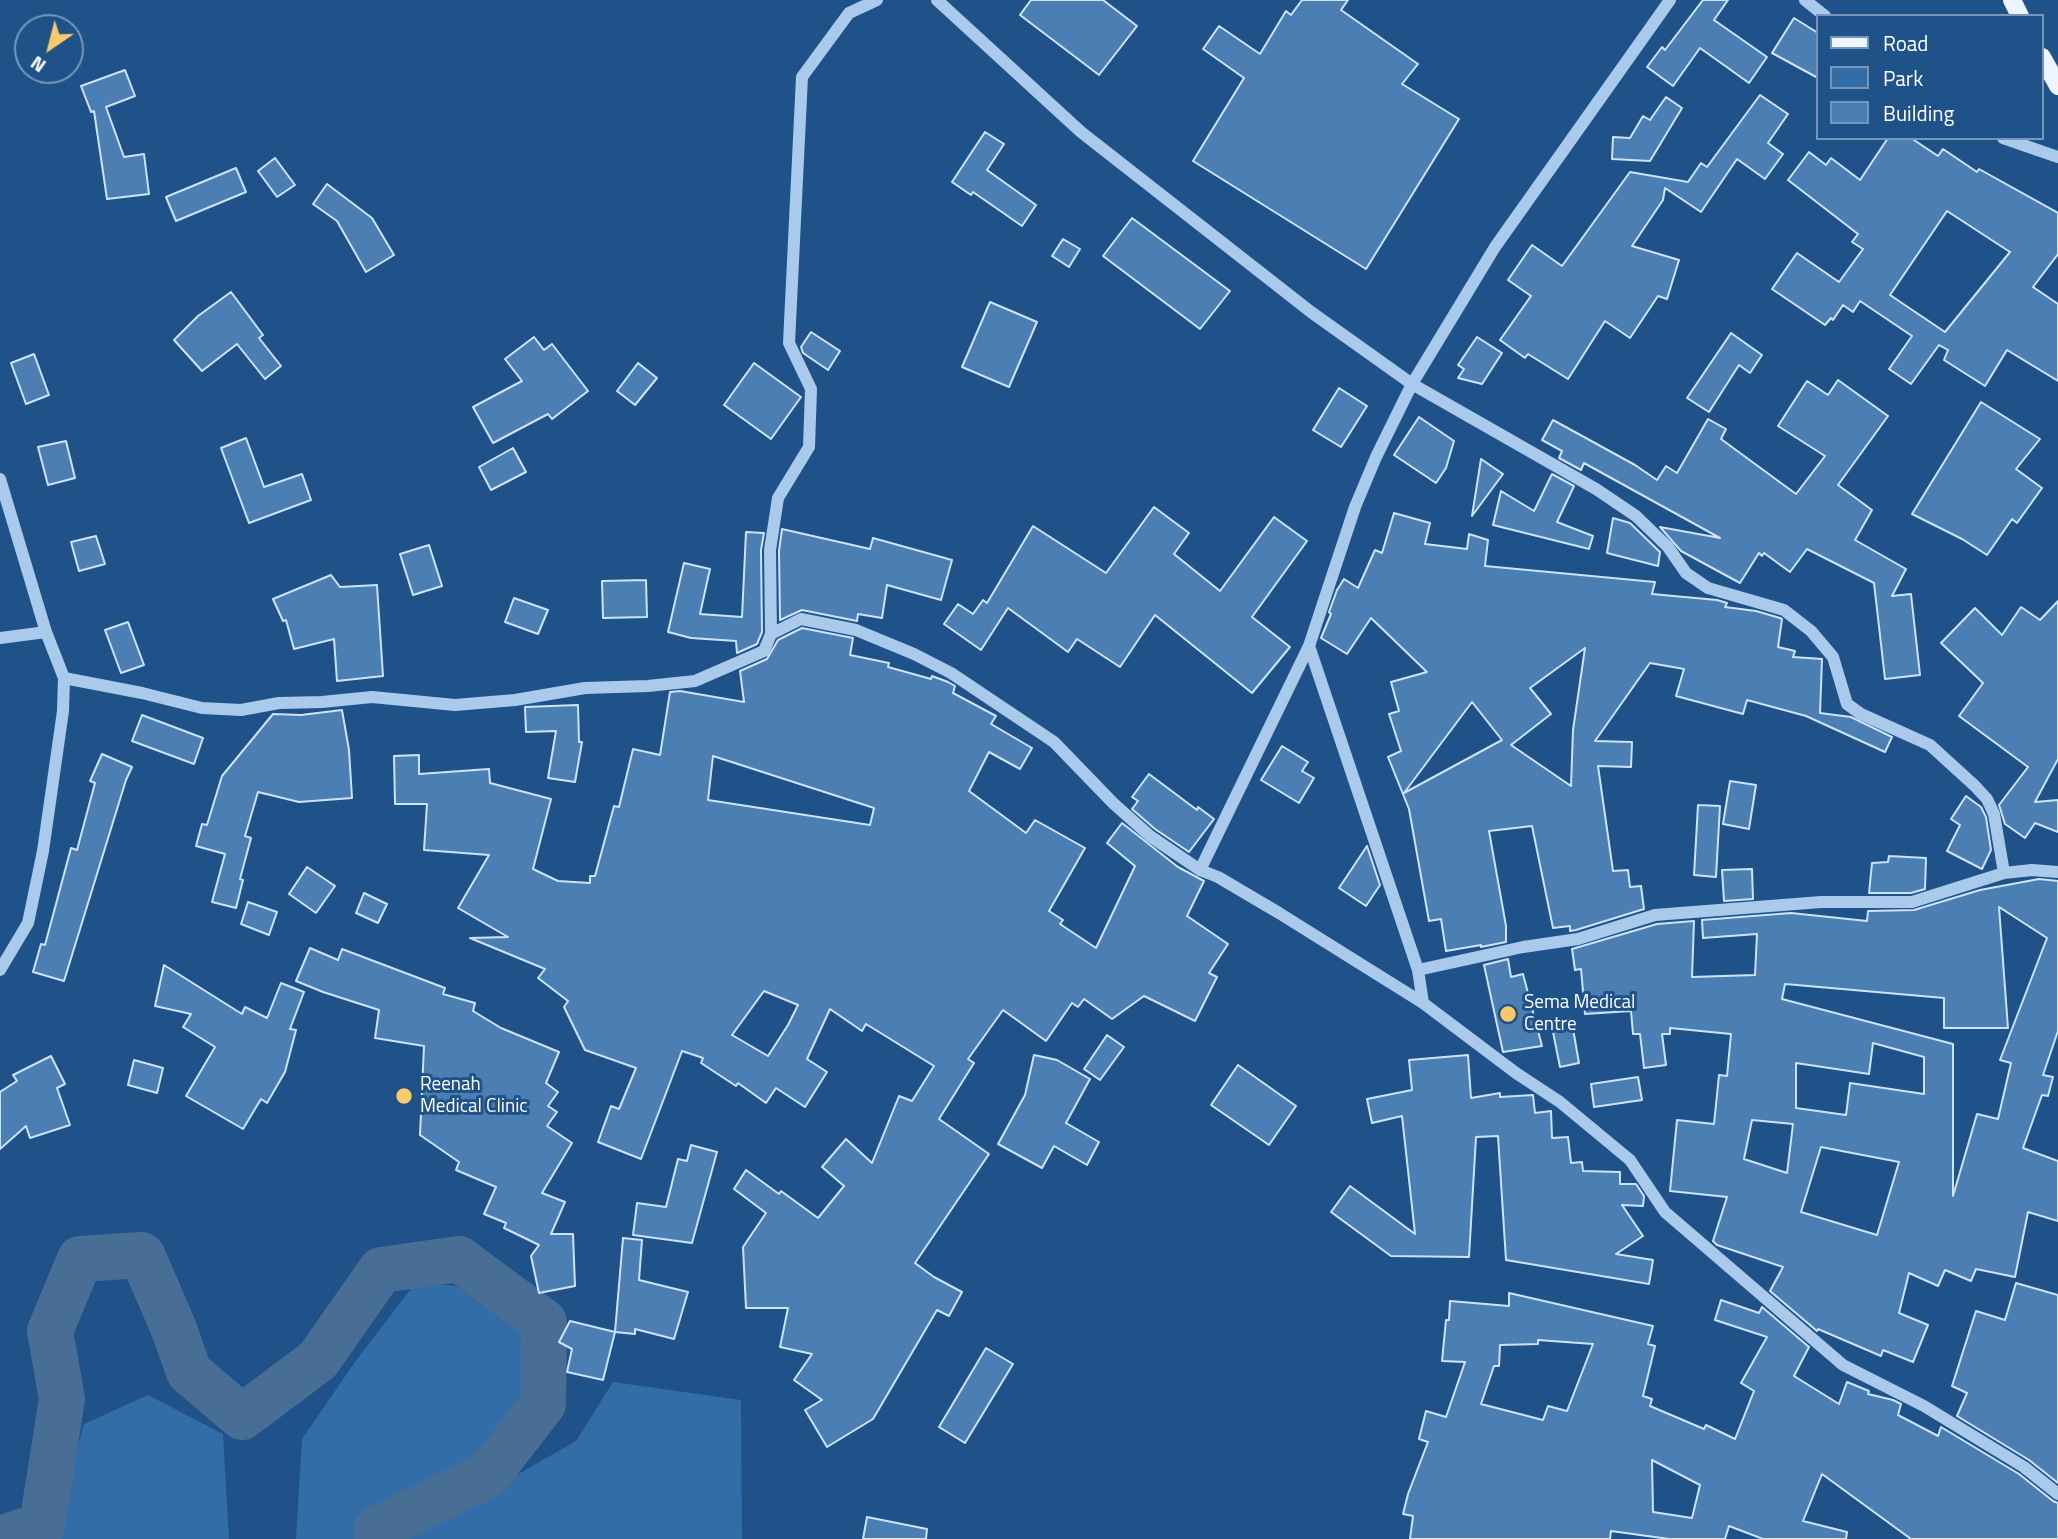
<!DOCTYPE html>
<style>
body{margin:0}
#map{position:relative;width:2058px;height:1539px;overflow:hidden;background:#1e5289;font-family:"Titillium Web",sans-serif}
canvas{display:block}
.legend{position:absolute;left:1816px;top:14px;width:228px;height:126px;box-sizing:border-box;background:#1e5289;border:2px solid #7897b8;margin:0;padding:9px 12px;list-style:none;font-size:21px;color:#fff}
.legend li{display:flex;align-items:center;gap:14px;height:35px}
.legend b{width:35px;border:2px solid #7897b8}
.north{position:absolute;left:14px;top:14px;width:70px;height:70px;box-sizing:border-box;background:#1e5289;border:2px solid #7897b8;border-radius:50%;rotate:215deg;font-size:19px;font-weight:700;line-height:28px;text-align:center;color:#fff}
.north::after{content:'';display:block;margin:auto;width:24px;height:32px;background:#fac968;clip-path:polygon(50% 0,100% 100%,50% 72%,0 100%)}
</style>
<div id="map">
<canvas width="2058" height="1539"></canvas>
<ul class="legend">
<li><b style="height:9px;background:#eef5fe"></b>Road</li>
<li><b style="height:19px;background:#326da7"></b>Park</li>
<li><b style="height:19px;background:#4b7fb3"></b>Building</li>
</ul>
<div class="north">N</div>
</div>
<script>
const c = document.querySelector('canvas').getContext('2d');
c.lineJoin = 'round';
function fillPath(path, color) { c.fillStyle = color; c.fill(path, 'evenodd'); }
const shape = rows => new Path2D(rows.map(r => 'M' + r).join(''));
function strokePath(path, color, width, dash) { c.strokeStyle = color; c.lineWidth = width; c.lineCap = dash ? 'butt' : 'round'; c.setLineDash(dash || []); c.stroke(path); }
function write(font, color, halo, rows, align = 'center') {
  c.font = font + ' "Titillium Web",sans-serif'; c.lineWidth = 6; c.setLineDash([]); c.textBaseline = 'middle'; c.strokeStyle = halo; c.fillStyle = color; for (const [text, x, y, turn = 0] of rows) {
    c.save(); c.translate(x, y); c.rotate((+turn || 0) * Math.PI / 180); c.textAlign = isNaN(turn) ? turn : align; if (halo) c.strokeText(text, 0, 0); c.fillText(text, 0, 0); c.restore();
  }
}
fillPath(shape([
 [417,1281,476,1289,519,1322,529,1356,515,1416,489,1461,396,1507,417,1532,576,1441,613,1382,741,1400,742,1539,296,1539,302,1439,357,1359],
 [148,1395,223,1434,229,1539,52,1539,84,1424]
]), '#326da7');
strokePath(shape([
 [0,1539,42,1525,62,1399,50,1331,80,1259,142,1255,174,1329,189,1372,242,1417,318,1360,381,1270,459,1259,544,1322,543,1404,488,1475,377,1529,377,1539]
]), '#496e96', 46);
const building = shape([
 [1031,0,1103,0,1137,26,1099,75,1020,15,1031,0],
 [1302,0,1348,0,1341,10,1418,64,1402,84,1459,119,1366,269,1193,161,1244,78,1203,49,1219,26,1260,54,1286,11,1291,15,1302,0],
 [1703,0,1728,0,1714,20,1767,57,1749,83,1700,48,1673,86,1647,67,1662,47,1665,50,1703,0],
 [1794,18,1818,33,1818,78,1772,53,1794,18],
 [125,70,135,96,106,107,124,157,144,154,149,194,107,199,94,111,91,112,81,86,125,70],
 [1760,95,1788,114,1768,143,1783,154,1765,179,1737,159,1701,212,1665,188,1663,200,1632,246,1679,260,1667,299,1658,296,1630,338,1605,321,1568,379,1528,354,1525,358,1500,340,1531,296,1508,280,1532,245,1562,266,1630,172,1688,182,1701,163,1707,167,1760,95],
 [1666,97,1682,108,1650,161,1612,159,1613,137,1630,138,1643,116,1650,120,1666,97],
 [985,132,1004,144,987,170,1036,205,1022,226,973,192,971,195,952,182,985,132],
 [1888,138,1911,138,1938,156,1943,149,1977,172,1979,169,2058,213,2058,254,2033,287,2058,304,2058,381,2007,350,1985,386,1944,360,1948,350,1939,345,1911,384,1889,369,1912,336,1860,301,1853,312,1843,305,1833,320,1831,318,1825,325,1772,289,1797,253,1839,282,1863,249,1852,242,1858,234,1788,180,1809,152,1826,165,1831,158,1860,180,1888,138],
 [1947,211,2010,252,1945,332,1890,295,1947,211],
 [275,158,295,185,277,197,258,171,275,158],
 [236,168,246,192,176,221,166,197,236,168],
 [327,184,372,218,394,255,366,272,337,221,313,204,327,184],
 [1132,218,1230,291,1200,329,1103,256,1132,218],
 [1063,239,1080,249,1069,267,1052,256,1063,239],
 [231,292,263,335,259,338,281,366,265,379,237,344,202,371,174,340,198,316,231,292],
 [990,302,1037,322,1009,387,962,367,990,302],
 [811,332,840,351,828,370,803,353,801,347,811,332],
 [1731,333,1762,355,1750,373,1739,365,1709,412,1687,398,1731,333],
 [534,337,544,350,552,344,588,391,552,419,548,414,493,443,473,407,522,381,505,359,534,337],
 [1477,337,1502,353,1482,384,1458,378,1464,369,1458,365,1477,337],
 [34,354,49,395,26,404,11,363,34,354],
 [638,363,657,378,635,405,617,391,638,363],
 [754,363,801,397,771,439,724,405,754,363],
 [1838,380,1888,416,1838,485,1872,510,1855,540,1906,569,1892,596,1911,594,1920,675,1885,679,1874,583,1807,549,1790,572,1764,553,1762,556,1759,553,1740,583,1681,551,1660,527,1720,538,1584,463,1581,470,1559,458,1562,451,1542,440,1553,420,1635,465,1657,480,1666,466,1677,473,1708,419,1726,429,1721,439,1796,494,1825,456,1778,426,1807,381,1828,395,1838,380],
 [1339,388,1367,406,1341,447,1313,430,1339,388],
 [1981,402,2040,439,2016,469,2042,488,2017,523,2012,519,1987,555,1962,539,1912,514,1981,402],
 [1419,417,1454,441,1446,468,1436,483,1394,455,1419,417],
 [246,438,264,487,302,474,311,500,249,523,221,448,246,438],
 [66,441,75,478,48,485,38,447,66,441],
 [513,448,526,472,491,490,479,467,513,448],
 [1481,459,1503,474,1472,516,1481,459],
 [1552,474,1574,486,1557,522,1593,536,1589,549,1493,525,1501,491,1534,511,1552,474],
 [1154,507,1189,533,1174,554,1220,591,1274,517,1307,541,1252,617,1290,647,1252,693,1155,615,1120,667,1077,639,1068,652,1008,608,981,650,944,624,958,604,973,614,983,600,987,603,1033,526,1106,573,1154,507],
 [1394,513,1430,523,1425,544,1467,549,1469,534,1488,540,1485,566,1655,582,1652,594,1717,600,1727,603,1725,607,1756,611,1780,618,1782,619,1778,647,1795,651,1793,657,1822,659,1820,713,1851,717,1892,737,1885,752,1806,716,1747,700,1743,714,1676,696,1684,669,1650,663,1595,741,1632,742,1631,767,1598,766,1613,871,1628,870,1630,887,1641,886,1644,909,1576,930,1570,931,1570,926,1553,928,1532,826,1489,831,1506,926,1506,942,1481,947,1481,945,1446,951,1441,919,1429,921,1409,809,1388,757,1401,751,1389,714,1399,711,1391,682,1427,672,1371,618,1347,654,1321,638,1331,614,1329,612,1337,590,1344,579,1358,588,1375,550,1382,553,1394,513],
 [1585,648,1573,730,1571,786,1511,745,1551,714,1530,688,1585,648],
 [1472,702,1502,740,1404,793,1472,702],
 [1613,518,1630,523,1660,552,1658,566,1607,553,1613,518],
 [782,529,870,549,873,538,952,560,941,600,887,585,882,618,858,614,857,621,802,610,780,620,779,551,782,529],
 [746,532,764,533,761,550,762,632,757,644,737,653,736,641,691,638,668,632,684,563,710,569,700,614,742,617,746,532],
 [96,536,105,564,79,571,71,542,96,536],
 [429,545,442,586,413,595,400,554,429,545],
 [331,575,340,587,377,585,383,676,337,681,334,639,294,649,286,620,283,621,273,599,331,575],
 [646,580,647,617,603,618,602,581,646,580],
 [514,598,548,610,538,634,505,622,514,598],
 [2058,601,2058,759,2035,802,2058,800,2058,832,2035,823,2025,838,2005,824,1999,805,2028,767,1959,716,1983,683,1941,643,1975,608,2002,635,2021,607,2040,620,2058,601],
 [128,622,144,665,121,673,105,630,128,622],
 [802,628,853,638,850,655,889,663,888,667,931,679,932,676,948,682,955,686,953,693,996,716,991,724,1032,748,1020,769,989,752,969,791,1026,833,1035,820,1085,848,1049,911,1063,920,1060,924,1096,948,1135,866,1107,843,1122,823,1178,867,1204,881,1187,916,1228,944,1209,973,1217,977,1195,1021,1144,996,1112,1019,1084,999,1078,1007,1072,1003,1046,1041,1003,1010,968,1059,974,1063,939,1119,989,1154,915,1263,934,1277,962,1292,949,1316,937,1310,873,1419,827,1447,805,1410,822,1400,794,1380,812,1354,780,1347,788,1308,746,1308,743,1247,766,1213,734,1189,746,1170,779,1194,781,1191,818,1218,844,1186,822,1167,846,1139,872,1163,899,1096,912,1101,934,1066,866,1024,862,1031,830,1009,807,1059,827,1072,805,1107,776,1088,766,1103,738,1083,736,1086,701,1063,703,1058,682,1051,641,1159,598,1142,611,1106,619,1109,636,1068,585,1050,564,1007,568,1001,538,978,545,969,470,938,508,937,458,908,489,855,424,850,427,804,395,804,394,756,419,755,419,774,489,769,490,783,551,799,533,869,558,881,590,883,590,876,595,876,614,806,619,807,633,749,660,755,670,692,680,691,744,702,740,671,767,659,778,640,802,628],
 [713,756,874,808,870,825,708,800,713,756],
 [764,991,798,1005,788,1025,768,1056,732,1035,764,991],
 [578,705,579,742,582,742,575,782,548,778,556,731,526,732,525,707,578,705],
 [342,710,349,750,352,798,299,802,258,792,245,836,251,838,240,879,243,880,236,908,212,902,225,854,196,846,202,824,207,825,222,776,273,714,301,715,342,710],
 [142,715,203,738,194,764,132,741,142,715],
 [1282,746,1308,762,1302,771,1314,778,1299,803,1261,780,1282,746],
 [102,754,132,767,126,780,64,981,33,972,41,944,45,945,71,848,77,850,95,783,90,781,102,754],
 [1149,774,1197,810,1198,807,1214,819,1189,852,1155,829,1132,809,1138,801,1132,797,1149,774],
 [1730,781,1756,785,1749,829,1723,824,1730,781],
 [1966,796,1981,807,1986,817,1991,850,1982,869,1947,851,1960,825,1951,819,1966,796],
 [1698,805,1720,806,1716,877,1694,875,1698,805],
 [1367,846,1380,885,1366,906,1339,888,1367,846],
 [1889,856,1926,858,1925,889,1911,893,1869,893,1872,863,1888,862,1889,856],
 [307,867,335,886,316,913,289,894,307,867],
 [1752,869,1753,899,1724,901,1722,870,1752,869],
 [2039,879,2058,881,2058,1031,2043,1075,2053,1077,2048,1096,2042,1095,2023,1148,2058,1161,2058,1221,2028,1212,2015,1277,1976,1269,1971,1281,1945,1270,1938,1286,1909,1273,1899,1313,1928,1325,1913,1362,1883,1350,1881,1356,1818,1329,1817,1331,1770,1291,1783,1267,1717,1245,1713,1241,1727,1197,1670,1191,1677,1120,1714,1124,1719,1075,1727,1076,1731,1034,1670,1028,1670,1034,1662,1034,1666,1065,1644,1068,1640,1034,1633,1034,1631,1011,1585,1014,1581,969,1575,970,1572,949,1657,924,1694,921,1692,977,1755,975,1757,934,1703,938,1702,920,1791,913,1867,921,1868,911,1914,910,1980,890,2039,879],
 [1999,907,2047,938,2000,1060,2011,1063,1998,1119,1977,1114,1953,1196,1953,1044,1782,999,1785,984,1944,998,1944,1028,2008,1028,1999,907],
 [1873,1043,1924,1057,1924,1094,1850,1083,1846,1115,1796,1108,1796,1063,1869,1074,1873,1043],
 [1752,1120,1793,1124,1787,1173,1744,1159,1752,1120],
 [1821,1147,1899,1162,1877,1235,1801,1212,1821,1147],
 [364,893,387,904,378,923,356,913,364,893],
 [248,902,277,912,269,935,241,924,248,902],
 [310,948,338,960,342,949,445,988,443,994,475,1003,473,1011,501,1028,559,1052,546,1083,558,1092,548,1106,557,1112,547,1126,572,1143,542,1193,565,1202,551,1234,573,1234,575,1286,539,1293,531,1256,539,1245,504,1228,506,1223,484,1214,496,1187,456,1170,459,1162,420,1135,424,1046,375,1038,379,1010,323,992,296,981,310,948],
 [1508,959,1511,977,1523,974,1542,1046,1503,1052,1484,965,1508,959],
 [164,965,242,1014,245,1007,267,1018,281,983,304,992,290,1029,296,1030,285,1072,267,1103,261,1099,243,1129,186,1096,215,1047,183,1027,191,1014,155,1006,164,965],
 [1572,1023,1579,1063,1560,1067,1552,1027,1572,1023],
 [1107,1035,1124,1047,1100,1080,1084,1069,1107,1035],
 [1034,1055,1057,1060,1090,1079,1066,1123,1099,1142,1087,1165,1054,1146,1042,1168,998,1144,1025,1095,1034,1055],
 [1468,1055,1471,1098,1500,1093,1500,1097,1533,1095,1535,1113,1551,1111,1552,1138,1568,1137,1571,1163,1582,1162,1583,1171,1620,1172,1620,1184,1636,1184,1644,1196,1643,1206,1622,1205,1643,1236,1616,1254,1653,1260,1649,1284,1506,1260,1498,1136,1476,1137,1469,1257,1391,1256,1331,1212,1350,1186,1415,1234,1402,1116,1372,1123,1367,1099,1412,1090,1409,1060,1468,1055],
 [51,1056,65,1084,57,1088,70,1125,30,1138,26,1126,0,1149,0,1092,17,1081,13,1075,51,1056],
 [134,1060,163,1068,157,1093,128,1085,134,1060],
 [1238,1065,1296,1106,1269,1145,1211,1105,1238,1065],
 [1638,1077,1642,1100,1594,1107,1591,1084,1638,1077],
 [691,1145,717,1152,692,1243,633,1235,637,1203,666,1207,678,1159,687,1161,691,1145],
 [623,1238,642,1240,639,1280,688,1292,674,1339,635,1329,635,1334,615,1332,623,1238],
 [2016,1283,2058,1295,2058,1483,2029,1460,1957,1416,1967,1393,1952,1386,1976,1311,2005,1320,2016,1283],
 [1509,1293,1653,1326,1648,1344,1655,1346,1643,1396,1652,1399,1650,1406,1704,1429,1706,1425,1735,1439,1754,1391,1741,1383,1767,1337,1715,1320,1721,1300,1759,1313,1762,1307,1809,1347,1794,1376,1839,1404,1847,1382,1869,1391,1868,1394,1893,1400,1901,1404,1898,1415,1938,1436,1941,1427,2019,1474,2053,1501,2058,1503,2058,1539,1911,1539,1822,1474,1803,1521,1847,1532,1846,1539,1763,1539,1729,1526,1725,1539,1669,1539,1611,1531,1610,1539,1410,1539,1413,1516,1403,1514,1408,1494,1428,1442,1419,1439,1426,1411,1446,1417,1465,1362,1442,1361,1446,1320,1449,1320,1450,1301,1509,1306,1509,1293],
 [1538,1340,1593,1344,1567,1411,1548,1406,1543,1420,1481,1404,1494,1366,1499,1366,1500,1345,1538,1344,1538,1340],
 [1652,1460,1700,1485,1692,1518,1653,1512,1652,1460],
 [570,1321,615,1332,603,1380,567,1372,572,1349,559,1342,570,1321],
 [986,1348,1013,1364,965,1443,939,1427,986,1348],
 [867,1517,927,1529,926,1539,863,1539,867,1517]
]);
fillPath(building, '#4b7fb3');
strokePath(building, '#cee3f8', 2);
strokePath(shape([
 [937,0,1081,132,1311,312,1412,384,1596,489,1636,516,1668,547,1686,573,1708,588,1784,610,1811,631,1833,657,1847,704,1861,714,1930,745,1975,786,1987,799,1994,814,2004,873],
 [1805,0,1825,16],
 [2003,138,2058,157],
 [0,479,46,632,64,678,63,711,43,851,28,923,0,970],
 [771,634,770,550,778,498,809,447,811,389,789,343,802,77,849,13,877,0],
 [0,638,46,632],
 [1309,646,1418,970,1423,1003],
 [64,678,142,693,202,708,241,710,279,703,322,702,372,697,455,705,515,700,585,688,648,686,695,681,764,651,771,634,801,619,856,630,914,654,951,673,1054,742,1113,803,1150,836,1200,870,1218,877,1279,913,1423,1003,1516,1073,1560,1102,1630,1160,1665,1212,1843,1365,1924,1406,2024,1467,2058,1494],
 [1200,870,1309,646,1355,507,1376,457,1412,384,1495,247,1670,0],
 [1418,970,1523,947,1578,939,1655,915,1821,902,1912,902,2004,873,2032,870,2058,872]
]), '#a9caeb', 12);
strokePath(shape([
 [2012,0,2020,16],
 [2042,57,2058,86]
]), '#eef5fe', 18);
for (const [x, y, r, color] of [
 [1508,1014,9,"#fac968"],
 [404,1096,9,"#fac968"]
]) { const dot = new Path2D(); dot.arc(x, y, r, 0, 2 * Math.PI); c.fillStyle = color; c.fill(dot); strokePath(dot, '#1e5289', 2.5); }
write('19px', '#fff', '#1e5289', [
 ["Sema Medical",1524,1003],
 ["Centre",1524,1025],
 ["Reenah",420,1085],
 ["Medical Clinic",420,1107]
], 'left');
</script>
